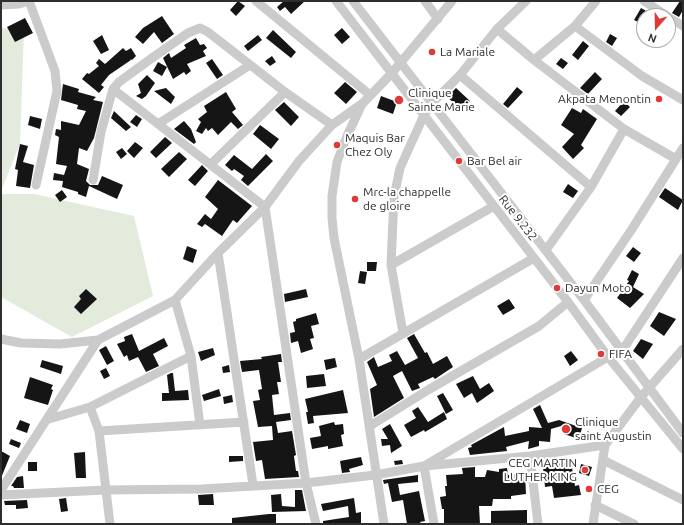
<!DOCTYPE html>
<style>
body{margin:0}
#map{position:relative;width:684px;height:525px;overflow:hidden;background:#fff;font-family:Ubuntu,sans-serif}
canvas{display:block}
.frame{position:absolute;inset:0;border:2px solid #2e2e2e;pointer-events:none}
.north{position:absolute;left:636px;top:8px;width:40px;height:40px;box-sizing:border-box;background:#fff;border:1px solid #ababab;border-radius:50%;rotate:200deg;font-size:11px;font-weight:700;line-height:16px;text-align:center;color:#2e2e2e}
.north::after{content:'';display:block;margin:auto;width:14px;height:18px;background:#df3b36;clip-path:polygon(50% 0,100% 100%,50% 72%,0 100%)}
</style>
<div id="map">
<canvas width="684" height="525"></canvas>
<div class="frame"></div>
<div class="north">N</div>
</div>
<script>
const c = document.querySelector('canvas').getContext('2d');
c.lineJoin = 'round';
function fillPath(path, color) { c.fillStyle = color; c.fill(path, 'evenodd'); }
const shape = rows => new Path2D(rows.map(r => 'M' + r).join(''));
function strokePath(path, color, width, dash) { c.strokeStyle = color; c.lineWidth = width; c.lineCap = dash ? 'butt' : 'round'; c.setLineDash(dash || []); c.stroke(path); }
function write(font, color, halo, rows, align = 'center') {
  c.font = font + ' Ubuntu,sans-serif'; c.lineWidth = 4; c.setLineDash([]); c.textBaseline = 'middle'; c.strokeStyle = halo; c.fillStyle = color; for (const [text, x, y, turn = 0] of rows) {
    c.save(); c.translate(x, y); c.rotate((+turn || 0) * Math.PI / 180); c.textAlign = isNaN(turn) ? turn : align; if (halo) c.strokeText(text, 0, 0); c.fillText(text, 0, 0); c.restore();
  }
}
fillPath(shape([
 [1,28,24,29,20,144,1,191],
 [1,194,34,194,134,216,153,296,72,337,1,297]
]), '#e3ebdc');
fillPath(shape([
 [238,1,245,6,236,16,230,10],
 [284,1,305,1,291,14,285,7,280,11,277,7],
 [680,1,683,1,683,10,679,17,672,13],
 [641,8,648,12,644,16,644,25,634,20],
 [162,16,174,34,162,43,154,32,143,44,135,37,143,28],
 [25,18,33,33,15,42,7,27],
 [342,28,350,37,342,44,334,35],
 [273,30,296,52,291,58,266,38],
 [610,34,617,38,612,46,606,42],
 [102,35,109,50,101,54,93,41],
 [258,35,262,40,248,51,244,46],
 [196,38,200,45,204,44,207,48,203,51,206,56,187,64,191,71,186,75,184,72,173,79,163,58,169,53,171,58,186,48,184,45],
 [583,41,589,46,578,60,572,55],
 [123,48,126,51,131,48,136,56,132,60,130,59,131,60,109,75,101,85,104,87,99,93,82,79,87,73,89,74,99,66,96,63,99,59,105,64],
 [272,56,276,62,270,66,265,61],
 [561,58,568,63,563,69,556,64],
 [212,59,223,75,217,79,206,63],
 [158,62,167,67,162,76,153,71],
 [595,72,602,79,588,94,580,88],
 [147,75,155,83,146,96,142,99,136,96,141,93,138,84],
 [345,82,357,92,346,104,334,93],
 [63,84,79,89,78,92,96,97,93,100,103,102,94,138,87,151,79,148,77,164,89,169,86,181,90,185,98,185,102,176,123,185,117,199,89,186,86,197,78,194,78,192,62,187,63,181,53,180,54,173,64,175,67,166,56,164,59,137,55,135,56,129,61,130,61,121,79,125,86,111,77,109,78,105,61,100],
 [517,87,523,92,508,108,503,104],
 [166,88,175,97,171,104,154,91],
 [456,88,470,101,462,110,447,97],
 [226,92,236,109,232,112,243,125,238,129,231,122,218,135,212,128,208,131,206,128,202,134,196,131,201,122,198,119,207,112,204,106],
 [381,96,397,102,393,114,377,108],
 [624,101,630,107,621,116,615,111],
 [284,102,299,117,291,126,275,110],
 [572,108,581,113,583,109,597,119,581,145,584,148,573,159,562,147,574,134,561,125],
 [114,111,131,127,126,131,111,118],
 [136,115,142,119,137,127,130,122],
 [30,116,42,119,40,129,28,125],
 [184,121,191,129,196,142,194,144,174,129],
 [260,125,279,139,271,149,253,134],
 [165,137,172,143,156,158,150,152],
 [135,142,143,148,134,158,127,151],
 [20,144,28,146,23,162,34,165,30,188,16,186,18,170,15,169],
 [122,148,127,154,121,159,116,152],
 [179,152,187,159,169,177,161,169],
 [266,154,273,161,248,186,241,180,244,176,234,169,232,171,225,165,234,155,252,169],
 [202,165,208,171,195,186,188,180],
 [218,180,252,206,237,223,233,220,222,236,205,224,202,227,197,224,205,214,211,219,218,209,205,197],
 [568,184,578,191,573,198,563,192],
 [665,188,683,200,678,210,659,197],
 [62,190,67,197,60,202,55,195],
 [187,246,197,250,193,263,183,259],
 [633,247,641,253,634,262,626,256],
 [367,262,377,262,376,271,367,271],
 [632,270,639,274,633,287,644,294,630,308,617,298,629,281,627,280],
 [360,271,367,272,365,284,358,283],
 [86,289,97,299,81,314,74,307,81,299,79,296],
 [306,289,308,297,285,302,284,294],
 [509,299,515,308,503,315,497,306],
 [659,312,676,319,664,336,650,326],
 [316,313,319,324,311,326,314,338,310,339,313,349,301,353,298,341,291,343,290,333,295,332,293,322,296,321,296,319],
 [132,334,139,351,164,338,168,346,153,354,159,366,146,372,138,357,129,361,127,355,124,357,117,344,125,341,124,337],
 [414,334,425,353,427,352,433,364,447,356,453,367,435,379,433,377,418,384,420,388,412,391,402,371,393,376,404,398,374,417,370,389,377,385,367,362,374,357,378,367,392,361,389,355,397,351,405,365,418,358,407,338],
 [641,339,653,344,643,359,633,351],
 [106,346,114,361,107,365,99,350],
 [213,348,215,355,201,361,198,352],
 [571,351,578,360,570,366,564,356],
 [281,354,282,362,278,362,281,382,277,382,279,394,272,395,274,415,290,413,291,420,276,422,278,433,292,431,296,455,294,456,296,471,298,471,299,477,265,479,262,460,256,461,253,442,273,440,272,426,258,427,253,401,260,400,258,390,262,389,259,370,242,372,240,361,262,359,261,357],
 [335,358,337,367,326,370,324,360],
 [42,360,63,366,61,374,40,367],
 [229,365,230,372,223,373,222,367],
 [106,368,110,376,104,379,100,371],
 [171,373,173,373,175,391,188,390,189,400,162,401,162,393,169,393,167,375],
 [324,374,326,386,307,388,306,376],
 [473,376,480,389,489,383,494,391,477,403,472,393,464,398,456,384],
 [30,377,53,385,51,389,53,390,48,405,24,398],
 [219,389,221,396,204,401,202,395],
 [343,390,348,413,313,416,314,423,308,424,306,412,308,412,305,399],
 [443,393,453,410,446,414,437,396],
 [232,395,233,402,224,404,223,397],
 [540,405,548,423,559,420,582,428,579,439,564,434,568,424,551,429,550,442,539,441,539,446,528,449,529,441,506,447,507,451,470,455,468,448,472,447,471,445,504,427,505,436,529,431,529,427,542,428,533,409],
 [418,407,428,422,444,412,447,419,425,432,424,430,411,437,404,425,416,418,412,411],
 [20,420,30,424,27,433,16,429],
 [334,422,335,425,343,424,344,434,341,435,343,446,328,449,328,446,312,449,310,438,321,436,319,426],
 [390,424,402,446,391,453,390,445,382,446,381,439,388,439,382,429],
 [11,439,21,443,19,448,9,444],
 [1,451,10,456,1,478],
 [85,452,86,478,76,478,74,453],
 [229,456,243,456,243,461,229,462],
 [361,457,363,465,349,469,350,472,342,473,340,461],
 [402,460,403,464,395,465,394,461],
 [571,461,575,486,579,485,581,495,554,498,552,486,545,487,543,467],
 [28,462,37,462,37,471,28,471],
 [581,464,592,467,589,476,579,473],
 [475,467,475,477,485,477,487,470,499,472,499,469,507,468,508,475,525,473,526,494,511,496,511,499,493,499,492,506,479,506,480,524,444,524,444,509,442,509,440,497,446,496,445,486,447,486,446,475,463,474,462,468],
 [418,475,418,482,398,484,400,495,419,491,425,521,420,522,421,524,407,524,403,500,392,502,388,483,384,484,383,480],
 [23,476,24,488,14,488,13,486,11,486,17,477],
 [295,490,302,490,306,511,272,512,271,495,281,494,282,506,295,507],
 [213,494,214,505,199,505,198,495],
 [66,498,68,511,61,512,59,499],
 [354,498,356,513,361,512,361,524,323,524,323,521,349,517,348,506,323,511,321,504],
 [27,500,28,508,16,509,16,505,5,505,4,501],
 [527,510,527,524,491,524,491,511],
 [269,514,276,514,276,524,232,524,232,518]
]), '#151515');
strokePath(shape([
 [29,1,55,71,57,91,36,185],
 [256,1,370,95],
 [336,1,568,302,608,357,683,449],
 [353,1,584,300,683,433],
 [425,1,438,19],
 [644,1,667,16],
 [1,5,19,4,29,1],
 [668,17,683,26],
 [575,26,642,76,683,100],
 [497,29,534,60,624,129,676,159],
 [534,60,575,26,596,1],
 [460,75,591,187],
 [113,89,265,207,306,483,316,524],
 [362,104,347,136,337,162,332,196,332,218,334,238,359,359,384,524],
 [158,124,250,65],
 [211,164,285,92],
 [93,180,101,132,113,89,119,82,152,58,188,33,200,28,208,32,285,92,332,125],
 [546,250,591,187,624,129],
 [218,253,253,485],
 [391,265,494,206],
 [175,300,191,356,200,425],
 [584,300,632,229,683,148],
 [403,333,391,265,394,197,400,168,424,115,431,104,460,75,497,29,526,1],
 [1,339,21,343,60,344,98,340,175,300,218,253,265,207,299,161,332,125,363,103,391,74,452,1],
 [622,351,683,258],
 [359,359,534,258],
 [90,407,99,431,110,524],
 [49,419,90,407,191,356],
 [370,426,428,390,539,326,568,302],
 [99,431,244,422],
 [530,456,538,524],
 [603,460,683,500],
 [1,490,98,340],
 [1,495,105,490,201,489,306,483,375,475,424,466,530,456,605,445],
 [595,505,634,524],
 [434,524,424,466,608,357],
 [593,524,605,445,641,397,683,349]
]), '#cbcbcb', 9);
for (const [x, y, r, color] of [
 [432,52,4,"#df3b36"],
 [659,99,4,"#df3b36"],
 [399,100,5,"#df3b36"],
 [337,145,4,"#df3b36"],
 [459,161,4,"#df3b36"],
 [355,199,4,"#df3b36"],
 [557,288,4,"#df3b36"],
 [601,354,4,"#df3b36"],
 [566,429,5,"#df3b36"],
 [585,470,4,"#df3b36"],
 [589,489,4,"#df3b36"]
]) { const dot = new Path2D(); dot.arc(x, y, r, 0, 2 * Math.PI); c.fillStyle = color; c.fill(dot); strokePath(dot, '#fff', 1.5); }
write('12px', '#2e2e2e', '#fff', [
 ["La Mariale",440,52],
 ["Clinique",408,93],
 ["Sainte Marie",408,107],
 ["Akpata Menontin",651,99,"right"],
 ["Maquis Bar",345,138],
 ["Chez Oly",345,152],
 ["Bar Bel air",467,161],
 ["Mrc-la chappelle",363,192],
 ["de gloire",363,206],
 ["Dayun Moto",565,288],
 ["FIFA",609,354],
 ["Clinique",575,422],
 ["saint Augustin",575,436],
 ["CEG MARTIN",577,463,"right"],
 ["LUTHER KING",577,477,"right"],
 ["CEG",597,489]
], 'left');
write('12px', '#2e2e2e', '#fff', [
 ["Rue 9.232",518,218,52]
]);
</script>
